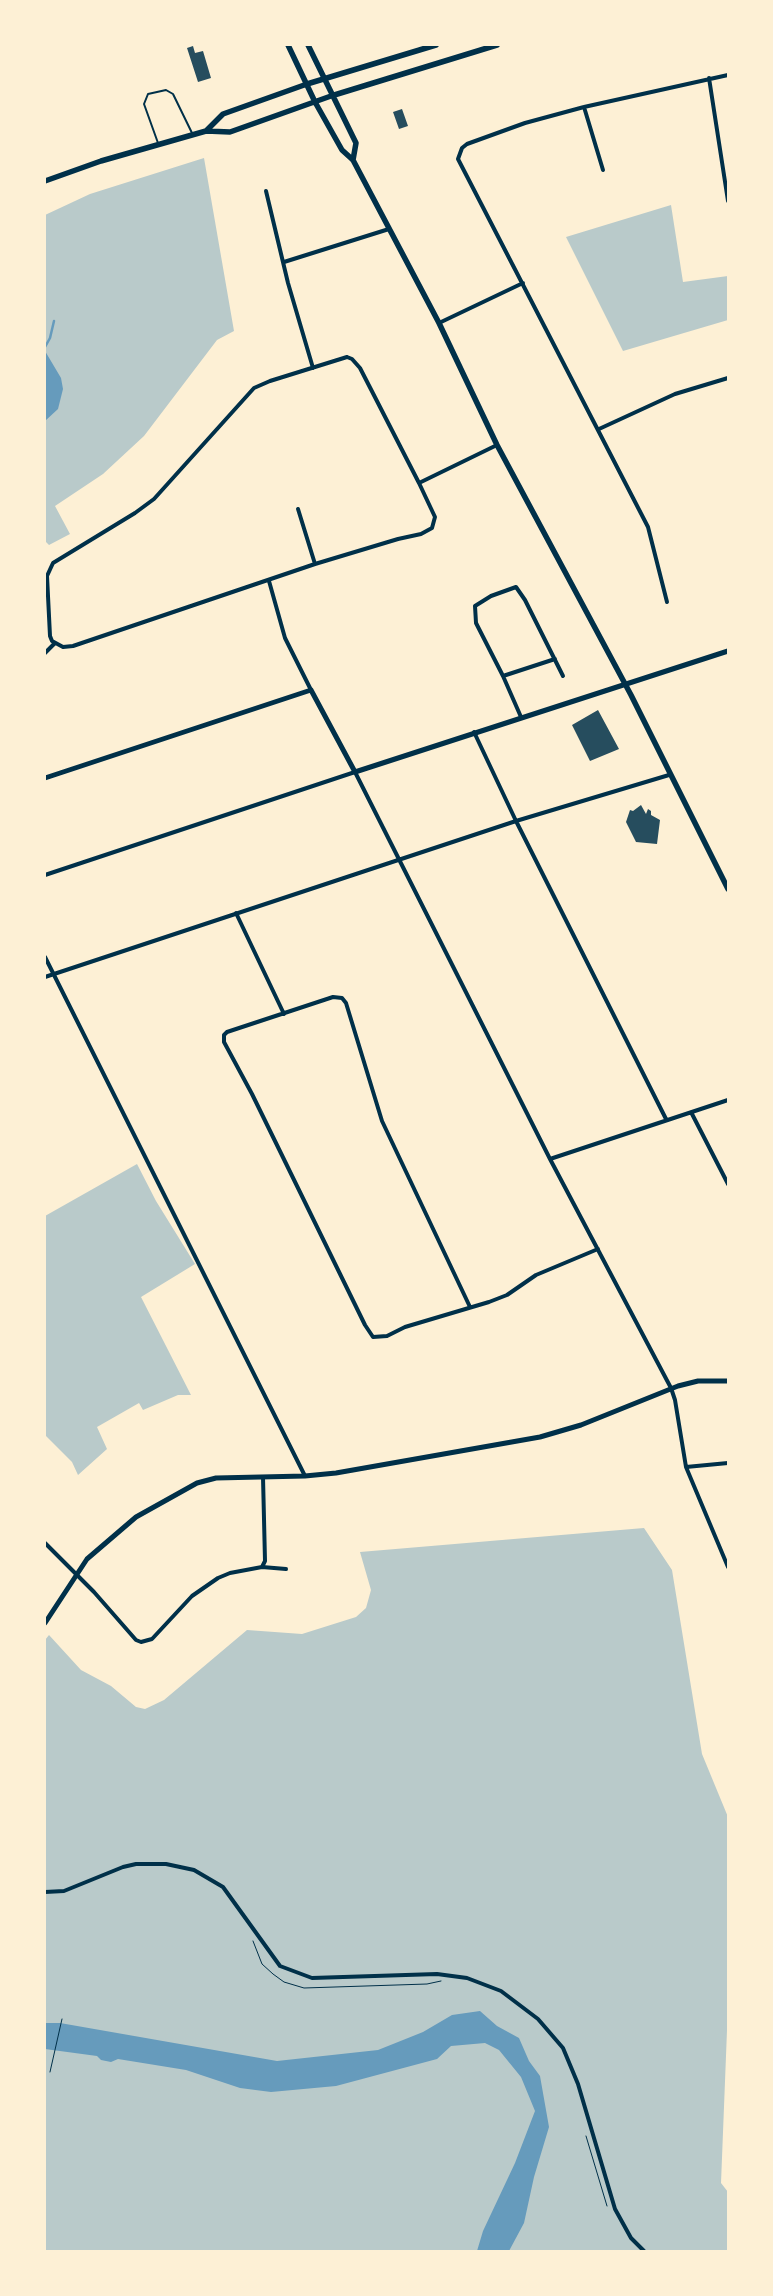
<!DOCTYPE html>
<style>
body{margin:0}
#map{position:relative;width:773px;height:2296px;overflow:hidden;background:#fdf0d5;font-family:"Work Sans",sans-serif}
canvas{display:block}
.frame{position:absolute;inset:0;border:46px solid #fdf0d5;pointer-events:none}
</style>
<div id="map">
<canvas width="773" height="2296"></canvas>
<div class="frame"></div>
</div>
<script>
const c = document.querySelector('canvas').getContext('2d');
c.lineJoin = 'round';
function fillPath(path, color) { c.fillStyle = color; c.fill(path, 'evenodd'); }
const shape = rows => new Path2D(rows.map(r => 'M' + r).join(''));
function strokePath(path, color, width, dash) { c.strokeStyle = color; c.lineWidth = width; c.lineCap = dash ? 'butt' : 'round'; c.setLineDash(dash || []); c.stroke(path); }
fillPath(shape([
 [204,158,234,331,217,340,144,436,103,474,55,506,70,534,49,545,45,541,45,215,90,194],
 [671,205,683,282,728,276,728,320,623,351,566,237],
 [137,1164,156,1201,195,1264,141,1297,191,1395,178,1395,143,1410,139,1403,97,1427,107,1449,78,1475,72,1462,45,1435,45,1216],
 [644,1528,672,1570,702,1754,728,1817,728,2005,721,2183,728,2192,728,2251,45,2251,45,1640,49,1635,81,1670,111,1686,136,1707,145,1709,164,1700,247,1630,302,1634,356,1617,366,1608,371,1590,360,1552]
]), '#b9caca');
fillPath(shape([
 [45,351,61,378,63,389,58,409,45,421],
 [480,2011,497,2026,519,2038,529,2061,540,2076,549,2127,534,2177,524,2223,509,2251,477,2251,483,2231,515,2163,535,2111,521,2077,499,2050,485,2043,451,2046,437,2059,336,2086,271,2092,240,2088,186,2070,118,2059,111,2062,101,2060,97,2056,45,2049,45,2023,60,2023,277,2061,378,2050,423,2032,452,2015]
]), '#669bbc');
strokePath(shape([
 [45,347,50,338,54,321]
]), '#669bbc', 2.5);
fillPath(shape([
 [193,46,195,53,203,51,211,78,198,82,187,48],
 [402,109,408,126,399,129,393,112],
 [598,710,619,749,590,761,572,725],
 [641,805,646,814,648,809,651,811,651,815,660,820,657,844,636,842,626,822,630,810,633,811]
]), '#264d5e');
strokePath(shape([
 [253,1941,262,1964,273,1974,284,1982,304,1988,427,1984,441,1981],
 [50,2072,62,2019],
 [586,2136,607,2206]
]), '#003049', 1);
strokePath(shape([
 [158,143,144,104,148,94,166,90,173,94,192,133]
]), '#003049', 2);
strokePath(shape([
 [709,78,728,201],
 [584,107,603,170],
 [266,191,288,283,313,368],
 [284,262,389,229],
 [439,323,523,283],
 [347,357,352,359,360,368,419,483,435,517,432,528,421,534,398,539,315,564,73,646,63,647,52,641,50,636,47,576,53,563,135,513,154,499,254,388,270,381,347,357],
 [599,429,675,394,728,378],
 [419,483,497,445],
 [298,509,315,564],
 [269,581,285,638,311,690],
 [667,602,648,527,458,159,462,148,467,144,525,123,584,107,728,75],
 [45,653,55,643],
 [503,676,555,659],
 [521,717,503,676,476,623,475,606,491,596,516,587,525,600,563,676],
 [474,732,516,821,666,1119],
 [45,875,355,772,550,1159,671,1388,675,1400,686,1467,728,1567],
 [236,913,284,1014],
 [45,957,305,1476],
 [45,977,516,821,669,775],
 [691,1112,728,1184],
 [550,1159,728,1100],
 [470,1307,382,1121,346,1003,342,998,333,997,227,1032,224,1035,224,1042,252,1094,365,1325,373,1337,387,1336,405,1327,489,1302,507,1295,536,1275,598,1249],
 [686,1467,728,1463],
 [45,1543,94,1592,136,1640,141,1642,152,1639,192,1596,218,1578,230,1573,262,1567,286,1569],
 [262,1567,265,1561,263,1477],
 [45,1892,64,1891,123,1867,136,1864,166,1864,194,1870,223,1887,280,1966,312,1978,437,1974,467,1978,501,1991,538,2019,563,2048,578,2084,615,2209,631,2238,644,2251]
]), '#003049', 4);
strokePath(shape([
 [45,778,311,690,355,772,728,651],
 [45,1623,87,1559,136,1517,197,1483,216,1478,305,1476,336,1473,540,1437,581,1425,678,1386,698,1381,728,1381]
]), '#003049', 5);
strokePath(shape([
 [288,45,315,102,342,150,353,160,439,323,497,445,631,695,728,889],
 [308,45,356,143,353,160],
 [206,131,223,114,307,84,436,45],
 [45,181,101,161,206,131,230,132,331,96,497,45]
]), '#003049', 5.5);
</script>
